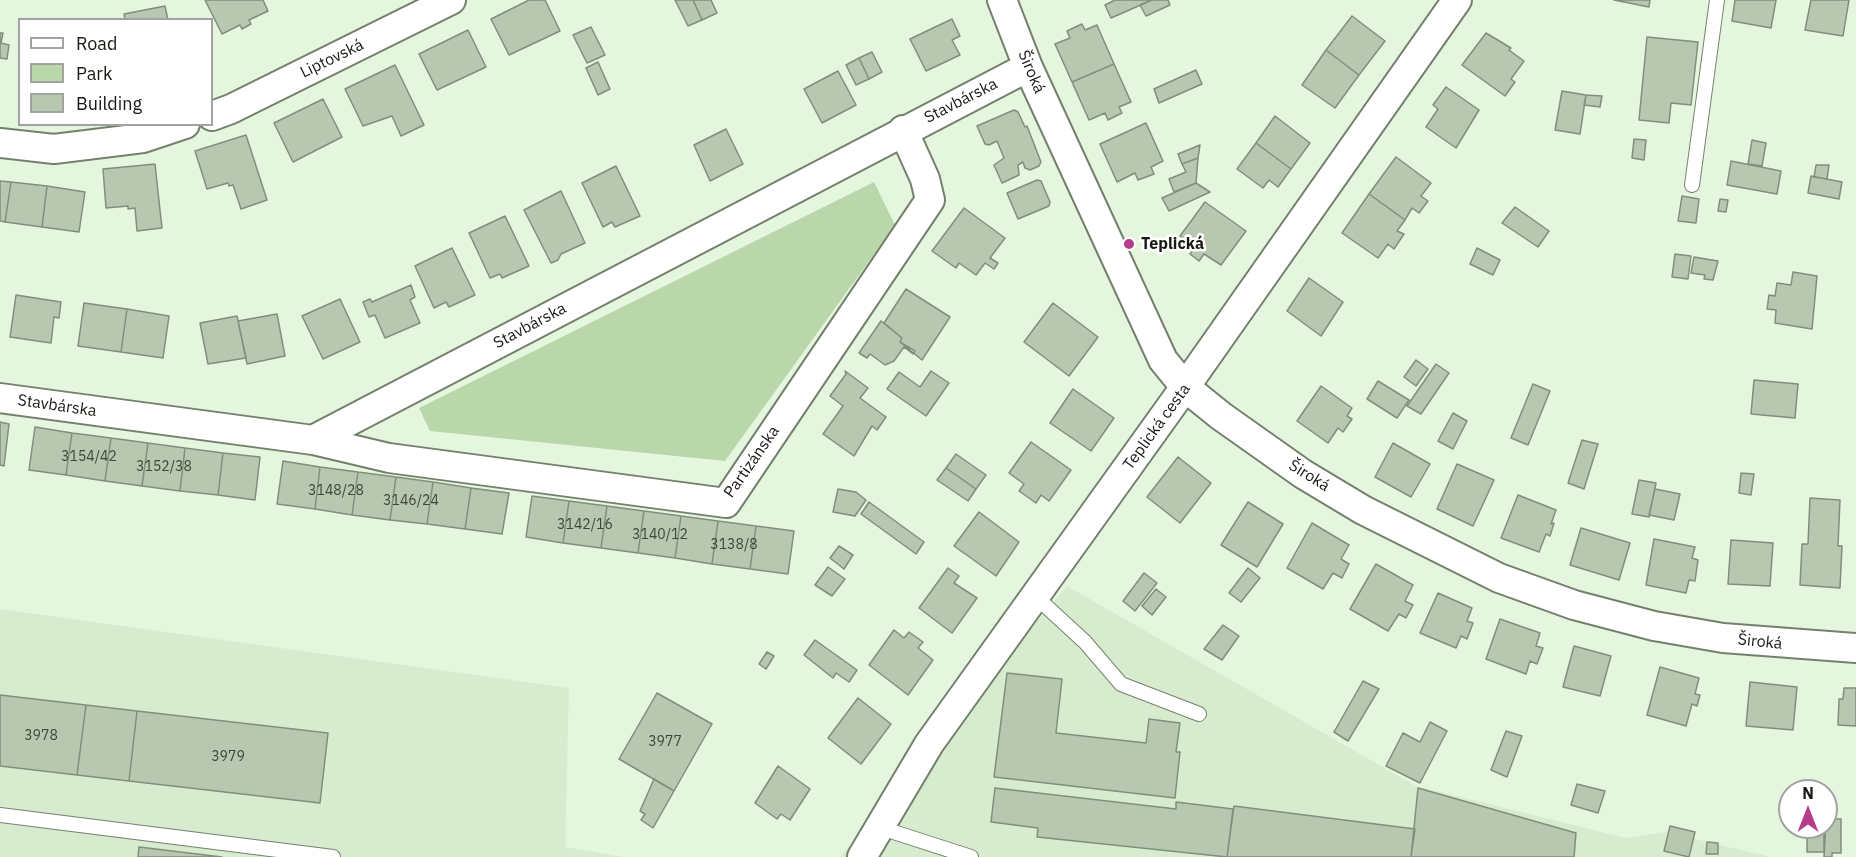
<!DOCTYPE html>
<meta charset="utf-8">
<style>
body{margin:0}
#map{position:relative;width:1856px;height:857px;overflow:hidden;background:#e5f6de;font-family:"IBM Plex Sans",sans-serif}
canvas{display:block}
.legend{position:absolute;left:18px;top:18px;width:195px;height:108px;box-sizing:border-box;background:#fff;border:2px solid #a1a3a0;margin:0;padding:8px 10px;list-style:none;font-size:18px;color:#151a12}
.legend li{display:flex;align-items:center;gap:12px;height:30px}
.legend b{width:30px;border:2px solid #a1a3a0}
.north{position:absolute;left:1778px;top:779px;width:60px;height:60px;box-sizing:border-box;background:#fff;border:2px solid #a1a3a0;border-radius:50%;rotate:0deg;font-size:16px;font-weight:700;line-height:24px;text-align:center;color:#151a12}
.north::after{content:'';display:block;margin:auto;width:21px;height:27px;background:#b83b8a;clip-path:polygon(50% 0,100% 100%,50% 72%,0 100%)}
</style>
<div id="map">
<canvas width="1856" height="857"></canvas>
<ul class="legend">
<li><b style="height:8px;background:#fff"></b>Road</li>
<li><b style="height:16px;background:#b9d7ab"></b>Park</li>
<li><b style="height:16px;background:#b7c7b0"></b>Building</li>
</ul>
<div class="north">N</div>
</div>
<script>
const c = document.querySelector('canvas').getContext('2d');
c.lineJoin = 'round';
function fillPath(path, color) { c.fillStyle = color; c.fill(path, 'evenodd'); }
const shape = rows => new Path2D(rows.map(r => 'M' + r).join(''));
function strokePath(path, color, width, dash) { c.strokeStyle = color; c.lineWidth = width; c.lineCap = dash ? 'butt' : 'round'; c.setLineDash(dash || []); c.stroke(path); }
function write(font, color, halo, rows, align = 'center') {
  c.font = font + ' "IBM Plex Sans",sans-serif'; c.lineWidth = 5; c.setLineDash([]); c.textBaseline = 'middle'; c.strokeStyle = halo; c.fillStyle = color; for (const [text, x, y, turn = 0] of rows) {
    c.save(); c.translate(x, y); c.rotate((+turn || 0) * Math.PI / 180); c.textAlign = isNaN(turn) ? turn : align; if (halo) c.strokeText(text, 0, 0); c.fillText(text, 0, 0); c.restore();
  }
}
fillPath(shape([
 [1067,586,1416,786,1626,838,1665,832,1771,857,840,857],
 [0,609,569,688,565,847,623,857,0,857]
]), '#d7ecce');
fillPath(shape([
 [874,182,895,225,725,461,430,431,419,408]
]), '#b9d7ab');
const building = shape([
 [205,0,263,0,268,11,249,20,251,24,242,29,240,25,222,34,205,0],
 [529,0,545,0,560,31,509,55,491,19,529,0],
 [675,0,693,0,702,20,688,26,675,0],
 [693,0,711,0,717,13,702,20,693,0],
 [1115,0,1152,0,1111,18,1105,5,1115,0],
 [1152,0,1168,0,1170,5,1146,16,1140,5,1152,0],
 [1614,0,1650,0,1649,7,1614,0],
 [1735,0,1776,0,1771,28,1732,21,1735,0],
 [1811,0,1849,0,1843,36,1805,30,1811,0],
 [165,6,168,20,125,20,124,14,165,6],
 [1352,16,1385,41,1359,75,1326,50,1352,16],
 [952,19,960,36,952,40,960,55,926,71,910,39,952,19],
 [1082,24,1085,30,1097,25,1114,64,1072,82,1055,44,1070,38,1067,31,1082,24],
 [591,27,605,55,587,63,573,35,591,27],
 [468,30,486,67,437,90,419,54,468,30],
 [0,33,3,33,1,43,9,45,7,59,0,58,0,33],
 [1486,33,1511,48,1509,50,1524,61,1511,79,1515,82,1505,96,1462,65,1486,33],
 [1647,37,1698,42,1691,105,1671,103,1669,123,1639,120,1647,37],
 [1326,50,1359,75,1335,108,1302,85,1326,50],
 [872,52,882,72,869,79,859,58,872,52],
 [859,58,869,79,856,85,846,65,859,58],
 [598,62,610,89,598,95,586,68,598,62],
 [1114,64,1131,102,1119,107,1122,113,1108,120,1105,113,1089,120,1072,82,1114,64],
 [395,65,424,125,401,136,392,116,363,126,345,89,395,65],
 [1196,70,1202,84,1159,103,1154,89,1196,70],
 [838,71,856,105,822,123,804,89,838,71],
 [1446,87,1479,110,1456,148,1426,127,1438,109,1433,105,1446,87],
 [1562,91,1586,95,1580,134,1555,130,1562,91],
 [1586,95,1602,96,1600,107,1584,105,1586,95],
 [323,99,342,137,293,162,274,123,323,99],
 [1014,110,1018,112,1025,127,1027,126,1041,162,1039,166,1030,170,1025,168,1023,162,1018,165,1019,175,1002,183,994,165,1004,158,997,141,989,145,985,144,977,126,1014,110],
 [1275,116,1310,143,1291,169,1256,143,1275,116],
 [1146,123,1163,161,1151,167,1154,174,1138,180,1135,173,1117,182,1100,144,1146,123],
 [726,129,743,164,710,181,694,145,726,129],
 [246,135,267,200,241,209,233,185,229,186,228,183,207,189,195,151,246,135],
 [1634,139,1646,140,1644,160,1632,158,1634,139],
 [1752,140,1766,143,1762,166,1748,164,1752,140],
 [1256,143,1291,169,1278,187,1269,180,1263,188,1237,169,1256,143],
 [1200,145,1198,158,1182,164,1178,154,1200,145],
 [1396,157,1431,183,1421,196,1428,201,1419,213,1412,208,1405,220,1369,194,1396,157],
 [1198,158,1196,183,1174,192,1169,179,1186,172,1182,164,1198,158],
 [1731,161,1781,171,1777,194,1727,185,1731,161],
 [155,164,162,228,137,231,135,208,128,209,128,206,106,208,103,169,155,164],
 [1816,165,1829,165,1827,179,1814,177,1816,165],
 [616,166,640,216,615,227,612,222,603,227,582,183,616,166],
 [1811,176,1842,182,1839,199,1808,193,1811,176],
 [1037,180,1041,181,1050,202,1049,206,1018,219,1007,193,1037,180],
 [0,181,11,182,5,222,0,221,0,181],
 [11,182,47,186,42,227,5,222,11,182],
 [1196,183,1210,192,1169,211,1162,198,1196,183],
 [47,186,85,192,79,232,42,227,47,186],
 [561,191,585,243,561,254,558,260,551,263,524,210,561,191],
 [1369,194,1405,220,1397,231,1404,234,1394,249,1388,244,1378,258,1342,233,1369,194],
 [1682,196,1699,199,1696,223,1678,221,1682,196],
 [1720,199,1728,200,1726,212,1718,211,1720,199],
 [1205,202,1246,231,1221,265,1204,254,1199,261,1190,254,1195,247,1180,236,1205,202],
 [1515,207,1549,231,1538,247,1502,223,1515,207],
 [964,208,1005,238,990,258,998,263,994,269,985,263,976,275,959,263,956,268,932,251,964,208],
 [505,216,529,266,502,278,500,274,490,278,469,233,505,216],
 [452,248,475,295,449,307,446,302,434,308,415,266,452,248],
 [1477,248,1500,260,1493,275,1470,264,1477,248],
 [1675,254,1691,256,1688,279,1672,277,1675,254],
 [1694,257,1718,261,1713,280,1704,279,1705,275,1691,273,1694,257],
 [1793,272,1817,276,1812,329,1775,323,1776,310,1767,309,1769,295,1775,296,1777,283,1791,285,1793,272],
 [1309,278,1343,302,1321,336,1287,311,1309,278],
 [411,285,415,297,410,300,420,323,385,338,375,315,369,317,363,302,370,299,372,302,411,285],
 [906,289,950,317,922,360,900,342,902,338,884,323,906,289],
 [16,295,61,302,59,318,54,317,51,343,10,337,16,295],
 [340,299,360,342,323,359,302,316,340,299],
 [84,303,127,309,121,352,78,346,84,303],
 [1053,303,1098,337,1069,376,1024,342,1053,303],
 [127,309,169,316,163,358,121,352,127,309],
 [277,314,285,356,247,364,238,321,277,314],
 [237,316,246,358,208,364,200,323,237,316],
 [881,321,902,338,900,342,915,351,913,354,904,347,894,361,885,365,870,354,867,358,859,353,881,321],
 [1416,360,1428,369,1416,386,1404,377,1416,360],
 [1436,364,1449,373,1421,414,1407,406,1436,364],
 [845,371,868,388,860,398,886,417,877,430,872,426,854,456,823,434,843,406,830,396,846,374,845,371],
 [931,371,949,383,926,416,887,389,899,372,920,387,931,371],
 [1754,380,1798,384,1795,418,1751,414,1754,380],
 [1378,381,1409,400,1397,418,1367,399,1378,381],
 [1533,384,1550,391,1528,445,1511,438,1533,384],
 [1321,386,1352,408,1347,416,1352,419,1343,432,1338,428,1328,443,1297,421,1321,386],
 [1073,389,1114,418,1091,451,1050,423,1073,389],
 [1453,413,1467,421,1453,449,1438,441,1453,413],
 [0,422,9,424,4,466,0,465,0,422],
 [35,427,72,433,66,475,29,470,35,427],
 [72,433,111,438,105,481,66,475,72,433],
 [111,438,148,443,142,486,105,481,111,438],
 [1582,440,1598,444,1584,489,1568,483,1582,440],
 [1031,442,1071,470,1049,501,1041,495,1036,503,1019,491,1024,484,1009,473,1031,442],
 [148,443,185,448,180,491,142,486,148,443],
 [1393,443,1430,464,1411,497,1375,477,1393,443],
 [185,448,223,453,218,495,180,491,185,448],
 [223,453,260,457,255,500,218,495,223,453],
 [956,454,986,475,976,489,946,468,956,454],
 [1178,457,1211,483,1180,523,1147,497,1178,457],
 [283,461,320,467,315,509,277,504,283,461],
 [1457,464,1494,480,1473,526,1437,509,1457,464],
 [320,467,358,472,352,515,315,509,320,467],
 [946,468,976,489,968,501,937,480,946,468],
 [358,472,396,477,390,520,352,515,358,472],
 [1741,473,1754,474,1751,495,1739,493,1741,473],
 [396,477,433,482,427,524,390,520,396,477],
 [1639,480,1656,483,1649,517,1632,514,1639,480],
 [433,482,471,488,465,529,427,524,433,482],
 [471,488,509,493,502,534,465,529,471,488],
 [838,489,856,492,866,500,855,516,833,512,838,489],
 [1655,489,1680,494,1674,520,1649,515,1655,489],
 [1518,495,1556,510,1551,524,1554,523,1550,536,1546,534,1539,552,1501,538,1518,495],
 [532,496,569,501,563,543,526,537,532,496],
 [1810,498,1840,500,1838,546,1842,546,1840,588,1800,585,1802,544,1808,544,1810,498],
 [569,501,607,506,601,548,563,543,569,501],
 [869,502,924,542,916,554,861,514,869,502],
 [1248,502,1283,524,1257,567,1221,545,1248,502],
 [607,506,644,511,638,553,601,548,607,506],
 [644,511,681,516,675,558,638,553,644,511],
 [979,512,1019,542,996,576,954,546,979,512],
 [681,516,718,521,712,564,675,558,681,516],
 [718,521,756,526,750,569,712,564,718,521],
 [1312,523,1349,545,1341,559,1349,564,1342,578,1333,573,1323,589,1287,568,1312,523],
 [756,526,794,531,788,574,750,569,756,526],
 [1581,528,1630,543,1619,580,1570,565,1581,528],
 [1654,539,1695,547,1692,558,1698,560,1695,581,1689,580,1686,593,1646,585,1654,539],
 [1731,540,1773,543,1770,586,1728,584,1731,540],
 [839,546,853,555,844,569,830,558,839,546],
 [1376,564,1413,585,1405,601,1413,605,1406,618,1399,614,1388,631,1350,609,1376,564],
 [828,567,845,579,832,596,815,585,828,567],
 [948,568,959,576,954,583,977,598,952,633,919,608,948,568],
 [1248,568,1260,578,1241,602,1229,593,1248,568],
 [1144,573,1157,583,1135,611,1123,601,1144,573],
 [1156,589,1166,597,1152,615,1142,606,1156,589],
 [1438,593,1472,608,1467,621,1473,623,1467,639,1461,636,1456,648,1420,633,1438,593],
 [1500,619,1540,633,1536,646,1543,648,1537,664,1530,661,1526,674,1486,659,1500,619],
 [1223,625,1239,636,1222,660,1204,649,1223,625],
 [894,630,904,638,909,632,923,642,918,648,933,660,908,695,869,665,894,630],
 [815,640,857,670,849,682,836,673,833,678,804,655,815,640],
 [1574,646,1611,656,1600,696,1563,687,1574,646],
 [767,652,774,656,766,669,759,664,767,652],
 [1660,667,1699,678,1695,694,1700,695,1697,706,1692,704,1686,726,1647,715,1660,667],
 [1007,673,1062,679,1056,733,1146,743,1149,719,1180,723,1176,752,1180,752,1175,798,994,777,1007,673],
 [1363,681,1379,689,1348,741,1334,732,1363,681],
 [1750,682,1797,687,1793,730,1746,726,1750,682],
 [1844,688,1856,688,1856,726,1838,725,1839,699,1843,699,1844,688],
 [657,693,712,724,674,791,619,759,657,693],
 [0,695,86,705,77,775,0,766,0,695],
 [858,698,891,724,861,764,828,738,858,698],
 [86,705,137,711,129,781,77,775,86,705],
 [137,711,328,733,320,803,129,781,137,711],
 [1430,722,1447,731,1420,783,1386,766,1403,733,1420,742,1430,722],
 [1506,731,1522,736,1507,777,1491,770,1506,731],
 [778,766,810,789,790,820,781,814,777,819,755,803,778,766],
 [654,779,674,791,653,828,641,820,645,814,640,811,654,779],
 [1577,784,1605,791,1598,813,1571,805,1577,784],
 [995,788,1176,809,1176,802,1233,809,1227,857,1037,837,1038,828,991,822,995,788],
 [1418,788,1576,833,1574,857,1411,857,1418,788],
 [1234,806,1415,829,1411,857,1227,857,1234,806],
 [1826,819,1841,819,1841,853,1832,853,1832,857,1824,857,1826,819],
 [1670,826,1695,832,1689,857,1664,851,1670,826],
 [1807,827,1824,827,1824,852,1807,852,1807,827],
 [1707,842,1718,843,1718,854,1706,854,1707,842],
 [139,847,222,857,138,857,139,847]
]);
fillPath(building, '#b7c7b0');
strokePath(building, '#818f7a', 1.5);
const lane = shape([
 [1692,185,1717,0],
 [1035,596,1085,642,1121,684,1199,714],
 [0,815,333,857],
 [878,827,971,857]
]);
const street = shape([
 [1002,0,1028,67,1163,360,1185,387,1221,416,1303,474,1363,510,1499,578,1574,605,1654,626,1723,638,1856,648],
 [212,116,231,109,451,0],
 [0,143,54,149,143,138,185,124],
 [0,398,313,440,1028,67],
 [313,440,389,458,726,503,930,200,925,179,903,130],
 [862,857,929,744,1185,387,1457,0]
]);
strokePath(lane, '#73816c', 16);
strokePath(street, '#73816c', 32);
strokePath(lane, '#fff', 14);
strokePath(street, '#fff', 28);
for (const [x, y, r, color] of [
 [1129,244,6,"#b83b8a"]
]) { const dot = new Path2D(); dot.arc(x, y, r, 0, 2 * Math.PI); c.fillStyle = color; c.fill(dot); strokePath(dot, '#fff', 2); }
write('14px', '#3e453a', null, [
 ["3154/42",89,457],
 ["3152/38",164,467],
 ["3148/28",336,491],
 ["3146/24",411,501],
 ["3142/16",585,525],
 ["3140/12",660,535],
 ["3138/8",734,545],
 ["3978",41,736],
 ["3977",665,742],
 ["3979",228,757]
]);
write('16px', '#151a12', '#fff', [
 ["Liptovská",332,59,-26],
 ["Široká",1031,72,67],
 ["Stavbárska",961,101,-27],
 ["Stavbárska",530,326,-28],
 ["Stavbárska",57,406,8],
 ["Teplická cesta",1157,427,-54],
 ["Partizánska",752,462,-55],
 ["Široká",1309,476,32],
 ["Široká",1760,642,6]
]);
write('bold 16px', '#151a12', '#fff', [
 ["Teplická",1141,244]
], 'left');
</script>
